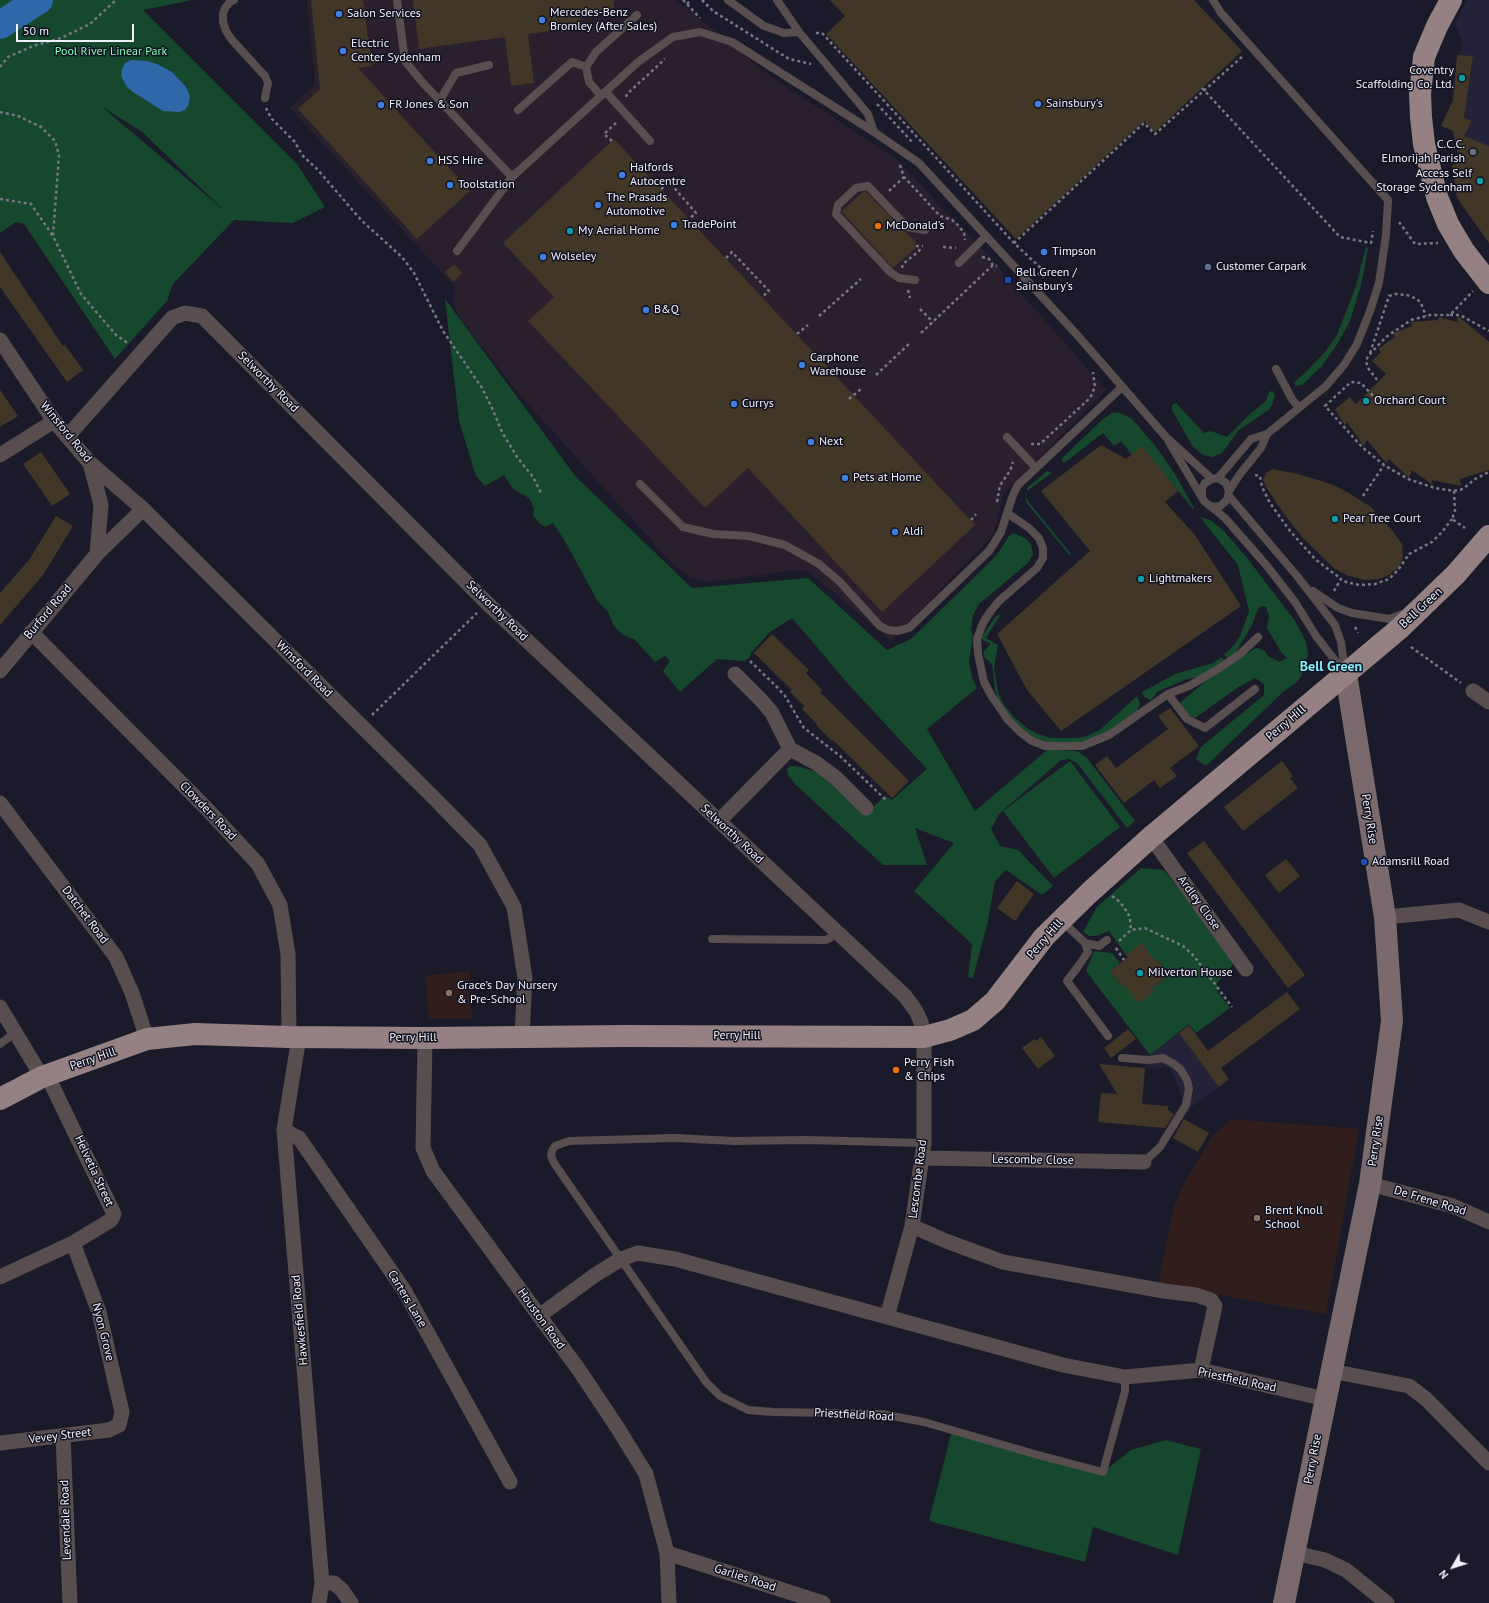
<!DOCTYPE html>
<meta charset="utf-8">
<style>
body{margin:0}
#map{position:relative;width:1489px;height:1603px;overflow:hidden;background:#1b1a2a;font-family:"PT Sans",sans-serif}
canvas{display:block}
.north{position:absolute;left:1433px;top:1547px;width:40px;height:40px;-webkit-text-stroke:3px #121120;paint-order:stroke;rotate:231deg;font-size:11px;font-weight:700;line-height:16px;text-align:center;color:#f1f1fc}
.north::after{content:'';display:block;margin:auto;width:14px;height:18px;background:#f1f1fc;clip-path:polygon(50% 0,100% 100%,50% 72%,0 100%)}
.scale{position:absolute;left:16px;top:24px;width:118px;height:18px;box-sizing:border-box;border:2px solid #f1f1fc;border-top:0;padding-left:5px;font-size:12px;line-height:14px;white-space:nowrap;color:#f1f1fc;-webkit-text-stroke:3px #121120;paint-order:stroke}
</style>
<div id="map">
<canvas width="1489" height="1603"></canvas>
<div class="north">N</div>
<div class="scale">50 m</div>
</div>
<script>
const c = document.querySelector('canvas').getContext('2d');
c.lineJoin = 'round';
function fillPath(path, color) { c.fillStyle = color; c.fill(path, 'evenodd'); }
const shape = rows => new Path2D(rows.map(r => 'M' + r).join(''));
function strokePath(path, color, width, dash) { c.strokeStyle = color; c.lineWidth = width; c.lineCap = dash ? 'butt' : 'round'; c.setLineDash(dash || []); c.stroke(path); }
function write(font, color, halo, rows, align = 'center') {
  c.font = font + ' "PT Sans",sans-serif'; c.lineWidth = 3; c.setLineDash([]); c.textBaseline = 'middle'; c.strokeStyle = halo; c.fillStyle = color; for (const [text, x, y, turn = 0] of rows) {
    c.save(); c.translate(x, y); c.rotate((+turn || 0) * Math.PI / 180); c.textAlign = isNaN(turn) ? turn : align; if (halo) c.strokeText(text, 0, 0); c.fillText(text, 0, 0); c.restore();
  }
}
fillPath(shape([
 [307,0,676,0,770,76,896,159,986,253,1106,390,1004,493,993,535,891,641,809,572,796,570,707,582,689,577,670,561,517,392,457,314,453,299,455,287,290,108,315,84]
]), '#2a1f2d');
fillPath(shape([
 [1467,0,1489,0,1489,146,1464,136,1472,121,1464,118,1473,56,1460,56,1462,42,1455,23],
 [1179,1033,1219,1087,1190,1108,1163,1150,1157,1144,1179,1107,1182,1102,1182,1098,1174,1076,1169,1069,1166,1067,1145,1068,1149,1056]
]), '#242238');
fillPath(shape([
 [469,971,472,1019,429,1019,425,976],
 [1231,1119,1359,1129,1326,1314,1158,1284,1174,1206,1182,1187,1213,1135]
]), '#311e1c');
fillPath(shape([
 [0,0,192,0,143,10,297,164,325,207,293,223,234,220,173,284,167,301,115,359,24,224,16,222,0,233],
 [101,106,142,132,226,212],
 [1366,246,1368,249,1361,285,1350,321,1338,343,1322,366,1302,385,1296,386,1294,382,1305,373,1325,352,1337,335,1356,286],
 [445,299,576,477,692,588,808,578,887,650,911,639,986,566,999,552,1009,536,1013,533,1025,538,1031,544,1033,554,1028,563,979,604,973,615,971,630,973,636,969,661,972,678,977,688,927,729,975,811,1047,750,1060,750,1077,751,1087,758,1135,821,1127,828,1077,763,1069,759,1061,760,999,814,991,829,1000,846,1018,850,1053,886,1042,895,1006,870,995,881,988,921,973,978,968,977,972,944,914,891,954,843,915,828,927,865,883,865,796,785,788,775,787,769,790,766,797,766,820,773,870,810,885,796,892,800,927,769,849,685,792,618,770,632,751,653,750,657,744,661,717,659,680,692,663,671,670,661,665,656,655,662,635,640,622,634,614,626,608,612,597,600,565,541,553,523,545,527,539,523,533,515,534,508,529,498,513,489,504,475,485,486,476,476,459,421],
 [1272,391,1275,394,1273,402,1270,409,1239,430,1222,453,1212,457,1203,455,1193,447,1172,410,1172,405,1176,403,1204,433,1211,431,1227,437,1251,413,1266,401,1269,392],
 [1118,412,1131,418,1154,444,1175,474,1194,508,1193,509,1142,447,1132,455,1121,441,1114,446,1103,433,1064,463,1062,461,1062,458,1103,419,1112,413],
 [1047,471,1052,473,1027,491,1027,500,1071,554,1070,556,1026,502,1027,488],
 [1200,517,1210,520,1223,530,1247,558,1295,621,1306,642,1308,654,1302,675,1296,683,1284,691,1206,766,1196,759,1201,747,1264,695,1264,684,1255,678,1240,686,1195,718,1183,712,1180,703,1213,675,1254,649,1258,648,1265,651,1268,656,1279,662,1287,658,1281,652,1267,628,1269,616,1266,607,1261,606,1258,609,1252,625,1235,654,1228,658,1224,655,1234,645,1240,636,1249,611,1238,565],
 [1001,614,986,638,998,645,994,668,998,692,1004,705,1015,718,1027,728,1038,734,1051,738,1076,738,1087,736,1101,729,1137,696,1140,704,1138,709,1135,713,1102,736,1077,743,1044,742,1033,737,1013,722,999,702,995,690,992,664,985,658,983,652,991,644,984,641,981,638,996,616],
 [1222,657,1224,660,1222,663,1198,677,1187,679,1157,692,1153,698,1150,700,1144,697,1142,692,1175,674,1213,663],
 [1070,761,1120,827,1054,878,1003,811],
 [1141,868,1164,870,1192,905,1233,963,1230,969,1217,983,1217,991,1230,1008,1196,1033,1189,1024,1150,1055,1086,971,1094,951,1112,953,1120,963,1110,971,1122,987,1124,985,1152,988,1169,975,1158,960,1155,961,1142,944,1126,955,1109,931,1096,936,1089,936,1083,932,1097,907],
 [952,1430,1103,1472,1131,1450,1166,1440,1201,1449,1178,1555,1093,1527,1085,1562,929,1521]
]), '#15482d');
fillPath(shape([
 [131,60,147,61,157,64,172,72,186,87,190,96,188,106,185,110,179,112,163,111,133,92,127,87,121,76,122,69,125,63]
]), '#3067a8');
strokePath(shape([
 [0,25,39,0]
]), '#3067a8', 28);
fillPath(shape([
 [311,0,363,0,372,66,358,68,470,191,417,239,298,109,320,89],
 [413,0,614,0,614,9,580,12,581,27,528,34,534,83,511,86,505,37,419,49],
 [830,0,1194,0,1242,51,1155,132,1144,121,1016,239,826,34,845,16],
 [1457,55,1473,56,1464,118,1472,121,1464,136,1489,146,1489,243,1457,198,1452,165,1460,162,1453,131,1441,126,1453,100],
 [614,139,975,525,882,612,748,468,705,508,528,321,554,297,503,243],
 [863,192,866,192,915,241,916,248,893,268,842,212,843,210],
 [0,252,63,346,65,345,83,370,67,382,0,287],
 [454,264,462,273,454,282,445,272],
 [1458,316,1489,342,1489,470,1460,479,1461,486,1432,480,1433,485,1412,470,1409,478,1389,459,1386,463,1367,440,1364,446,1347,422,1345,426,1335,409,1350,397,1356,404,1386,374,1372,361,1381,352,1378,349,1395,337,1393,333,1412,326,1411,322,1438,320,1439,317,1457,322],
 [0,390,18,416,0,427],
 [1101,445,1126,459,1142,446,1178,491,1165,502,1195,535,1241,606,1061,731,1027,690,997,634,1090,551,1041,491],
 [41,452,70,494,52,506,23,464],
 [1273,469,1298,474,1331,484,1349,493,1371,507,1392,530,1402,544,1403,557,1399,567,1389,575,1379,579,1365,580,1349,576,1335,569,1303,538,1284,514,1266,487,1263,480,1266,473],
 [56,516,73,526,43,575,0,625,0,593,29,560],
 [772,634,809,670,806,673,822,690,820,692,909,781,892,798,833,740,832,741,816,725,817,724,802,709,804,706,790,692,792,690,754,653],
 [1170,708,1199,746,1170,768,1177,776,1160,788,1154,780,1124,803,1095,765,1107,756,1116,768,1168,729,1158,716],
 [1282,761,1293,776,1290,778,1298,788,1243,831,1224,807],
 [1204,841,1305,975,1288,988,1187,853],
 [1286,859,1300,876,1279,893,1265,875],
 [1017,881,1034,894,1015,921,997,908],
 [1142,943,1155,961,1158,960,1169,975,1152,988,1154,991,1138,1003,1124,985,1122,987,1110,971,1128,957,1126,955],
 [1287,992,1300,1009,1221,1068,1229,1079,1219,1087,1179,1033,1189,1025,1208,1051],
 [1128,1029,1136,1039,1111,1058,1104,1048],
 [1041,1037,1055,1056,1038,1069,1022,1048,1034,1039,1036,1041],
 [1099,1064,1145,1068,1142,1104,1168,1106,1168,1110,1174,1114,1165,1128,1098,1122,1101,1093,1117,1094],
 [1184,1119,1209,1133,1198,1152,1173,1138]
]), '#423627');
strokePath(shape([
 [683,0,700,18],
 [702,0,713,11,789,59,811,64],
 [687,4,691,0],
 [816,33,822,33,1014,243],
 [0,67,8,57,33,46,61,38,90,24,116,0],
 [1202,88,1340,237,1371,243,1373,231],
 [626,97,627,94,665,59],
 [877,104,913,143],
 [266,108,271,118,294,141,303,156,317,169,362,221,402,257,414,273,443,331,482,388,492,408,502,432,517,457,533,477,541,493],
 [0,112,18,116,41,127,55,141,59,155,53,236,81,294,116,335,129,344],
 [612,141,604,134,617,122],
 [900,165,904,177,940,216,952,220,959,226,964,233,965,240],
 [661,189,670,183,696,213,689,219],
 [889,191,904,177],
 [0,199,31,204,53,236],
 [1399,222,1415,244,1438,243],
 [916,246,923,246],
 [943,247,956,248],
 [982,257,989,259,993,265],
 [726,258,732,252,769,291,762,297],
 [902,268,903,264,919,251,921,246],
 [1038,273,1043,277,1045,272,1014,243,1144,123,1155,134,1243,56],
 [908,290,910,298],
 [920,309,933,322],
 [1450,315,1460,315,1489,331],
 [819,316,861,279],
 [921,333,993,265,997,266],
 [797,334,808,325],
 [1370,353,1389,296,1395,294,1407,295,1417,299,1421,303,1426,316],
 [876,375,910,343],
 [1377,380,1368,368,1366,361,1368,356,1386,337,1411,320,1430,315,1450,315,1473,291],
 [849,399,862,388],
 [1377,400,1361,383,1351,382,1325,406,1362,447,1384,465,1408,479,1435,488,1454,491,1463,489,1475,479,1489,472],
 [1031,444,1040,444,1090,398,1095,387,1093,372],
 [1255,475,1260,476,1262,487,1270,503,1290,531,1315,559,1341,579],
 [1454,491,1455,511,1452,519,1465,528],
 [1363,496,1384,465],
 [997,502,1000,485,1010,471,1013,462],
 [971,520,976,514],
 [1334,591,1341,579,1346,582,1359,585,1375,584,1389,579,1398,570,1409,554,1432,542,1442,532,1452,519],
 [1355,627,1358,633],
 [1411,647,1461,683],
 [750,661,777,687,785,696,804,728,840,756,887,801],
 [372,715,477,613],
 [1112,896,1120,902,1128,913,1130,919,1131,930],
 [1119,941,1131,930,1145,928,1183,946,1194,956,1232,1007],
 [1116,948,1124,960]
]), '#777785', 2.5, [3, 3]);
strokePath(shape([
 [234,0,230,2,225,8,223,14,223,22,226,31,232,40,265,76,268,83,265,98],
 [397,0,405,61,423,83,512,177],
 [728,0,764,26,784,33,799,32],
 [777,0,799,32,868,114,874,132,919,163,1079,337,1166,437,1212,479],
 [1213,0,1221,13,1388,200,1386,235,1379,283,1370,311,1357,344,1344,365,1326,386,1267,434,1251,439,1218,478],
 [606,92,650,141],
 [601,96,589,82,586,67,596,52,637,15],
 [440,100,456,73,489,65],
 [518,110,572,62,586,67],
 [457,251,512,177,638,62,673,37,700,32,732,42,874,132],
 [959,263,986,236],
 [915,280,899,278,890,272,836,214,838,205,856,188,868,186,907,227,925,230],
 [1276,369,1292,399,1299,408],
 [1122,387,1018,485,1013,495,1007,513,1029,528,1039,538,1043,548,1043,558,1037,568,999,601,990,612,983,623,977,639,978,654,984,682,991,695,1008,720,1020,732,1032,741,1045,746,1082,746,1109,735,1168,694,1189,686,1218,669,1240,654,1258,637],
 [1007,437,1036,468],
 [1169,442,1204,501,1225,518,1267,566,1295,602,1316,636,1345,673],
 [640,484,683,527,713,534,749,536,785,545,819,564,840,582,880,626,888,630,897,631,909,628,989,551,1001,532,1007,513],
 [1229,491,1240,474,1261,448,1267,434],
 [1229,496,1297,576,1335,625,1341,642,1345,671],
 [1202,497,1202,488,1205,483,1212,479,1218,478,1226,483,1229,491,1227,500,1220,506,1216,507,1210,506],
 [1313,591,1338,608,1352,613,1389,619,1406,613],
 [1168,694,1187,719,1205,728,1255,689],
 [1062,921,1085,943,1088,952,1077,968,1067,981,1108,1036],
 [712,939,826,940,839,933],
 [1085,943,1099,946,1107,940],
 [0,1044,16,1032],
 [1122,1058,1149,1060,1163,1058,1174,1064,1181,1070,1187,1080,1189,1089,1186,1105,1160,1147,1144,1162],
 [924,1143,806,1140,734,1141,674,1138,569,1141,555,1146,552,1151,551,1156,554,1163,706,1382,720,1396,748,1410,774,1412,882,1414,924,1422,1038,1455,1103,1472,1125,1391,1125,1377]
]), '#584e50', 8);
strokePath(shape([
 [0,340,54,421,90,463,143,509,436,800,480,845,514,907,525,978,522,1036],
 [67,437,172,318,185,313,202,316,487,603,905,996,916,1011,921,1022,924,1037,924,1143,912,1226,887,1317],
 [0,455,54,421],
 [90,463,101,505,97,554],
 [31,632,206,808,258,864,280,905,288,954,289,1037],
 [0,671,97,554,143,509],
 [735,674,762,701,772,713,790,749,816,763,835,777,866,808],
 [1473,691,1489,702],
 [0,803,116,957,132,993,147,1039],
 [719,821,790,749],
 [1151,837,1246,969],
 [1385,917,1459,910,1489,922],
 [0,1007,42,1077],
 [299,1037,284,1130,322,1583,319,1603],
 [425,1038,423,1148,433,1171,579,1370,617,1427,646,1474,667,1553,669,1603],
 [284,1130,299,1138,404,1290,510,1482],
 [922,1158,1144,1162],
 [1370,1184,1453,1206,1489,1222],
 [912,1226,946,1241,1003,1262,1164,1291,1196,1295,1211,1300,1215,1306,1201,1370],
 [0,1277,73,1243,111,1220,114,1214,47,1075],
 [539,1316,595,1275,621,1259,638,1253,675,1259,1063,1365,1125,1377,1201,1370,1325,1399],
 [1331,1371,1409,1386,1426,1399,1489,1463],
 [63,1436,70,1603],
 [0,1443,109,1430,119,1425,122,1412,99,1312,73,1243],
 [667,1553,823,1603],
 [1295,1553,1325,1560,1346,1570,1387,1603],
 [322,1583,334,1583,342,1590,351,1603]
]), '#584e50', 15);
strokePath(shape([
 [1284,1603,1370,1184,1392,1021,1385,917,1346,674]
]), '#7a6a6d', 22);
strokePath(shape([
 [1451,0,1437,26,1424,57,1420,94,1421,117,1424,144,1437,197,1448,224,1464,251,1489,283],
 [0,1099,42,1077,147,1039,195,1034,289,1037,425,1038,624,1036,924,1037,950,1030,973,1020,995,1001,1044,937,1089,893,1151,837,1399,629,1456,574,1489,536]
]), '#958083', 22);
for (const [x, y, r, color] of [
 [339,14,4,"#3f7fe0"],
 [542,20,4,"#3f7fe0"],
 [343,51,4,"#3f7fe0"],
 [1462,78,4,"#0f9aa8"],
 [1038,104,4,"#3f7fe0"],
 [381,105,4,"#3f7fe0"],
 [1473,152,4,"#6b7280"],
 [430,161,4,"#3f7fe0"],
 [622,175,4,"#3f7fe0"],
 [1480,181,4,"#0f9aa8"],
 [450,185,4,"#3f7fe0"],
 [598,205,4,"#3f7fe0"],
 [674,225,4,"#3f7fe0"],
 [878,226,4,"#e8710a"],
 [570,231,4,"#0f9aa8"],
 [1044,252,4,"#3f7fe0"],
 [543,257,4,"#3f7fe0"],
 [1208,267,4,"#5c6f8a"],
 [1008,280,4,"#1a4fb4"],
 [646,310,4,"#3f7fe0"],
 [802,365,4,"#3f7fe0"],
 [1366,401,4,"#0f9aa8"],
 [734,404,4,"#3f7fe0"],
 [811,442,4,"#3f7fe0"],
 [845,478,4,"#3f7fe0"],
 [1335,519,4,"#0f9aa8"],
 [895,532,4,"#3f7fe0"],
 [1141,579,4,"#0f9aa8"],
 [1364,862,4,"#1a4fb4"],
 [1140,973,4,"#0f9aa8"],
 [449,993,4,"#8d6e63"],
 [896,1070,4,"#e8710a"],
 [1257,1218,4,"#8d6e63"]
]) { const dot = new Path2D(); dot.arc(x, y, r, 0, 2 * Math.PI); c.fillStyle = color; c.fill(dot); strokePath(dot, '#121120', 1.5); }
write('12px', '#f1f1fc', '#121120', [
 ["Mercedes-Benz",550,13],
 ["Bromley (After Sales)",550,27],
 ["Salon Services",347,14],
 ["Electric",351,44],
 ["Center Sydenham",351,58],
 ["Coventry",1454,71,"right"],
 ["Scaffolding Co. Ltd.",1454,85,"right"],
 ["Sainsbury's",1046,104],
 ["FR Jones & Son",389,105],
 ["C.C.C.",1465,145,"right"],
 ["Elmorijah Parish",1465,159,"right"],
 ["HSS Hire",438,161],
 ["Halfords",630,168],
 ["Autocentre",630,182],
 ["Access Self",1472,174,"right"],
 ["Storage Sydenham",1472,188,"right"],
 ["Toolstation",458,185],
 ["The Prasads",606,198],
 ["Automotive",606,212],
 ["TradePoint",682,225],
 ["McDonald's",886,226],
 ["My Aerial Home",578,231],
 ["Timpson",1052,252],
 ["Wolseley",551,257],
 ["Customer Carpark",1216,267],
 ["Bell Green /",1016,273],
 ["Sainsbury's",1016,287],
 ["B&Q",654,310],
 ["Carphone",810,358],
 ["Warehouse",810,372],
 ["Orchard Court",1374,401],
 ["Currys",742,404],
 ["Next",819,442],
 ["Pets at Home",853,478],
 ["Pear Tree Court",1343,519],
 ["Aldi",903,532],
 ["Lightmakers",1149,579],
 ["Adamsrill Road",1372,862],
 ["Milverton House",1148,973],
 ["Grace’s Day Nursery",457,986],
 ["& Pre-School",457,1000],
 ["Perry Fish",904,1063],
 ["& Chips",904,1077],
 ["Brent Knoll",1265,1211],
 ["School",1265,1225]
], 'left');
write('12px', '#82fdb7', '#121120', [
 ["Pool River Linear Park",111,52]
]);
write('12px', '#f1f1fc', '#121120', [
 ["Selworthy Road",268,382,45],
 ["Winsford Road",66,432,51],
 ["Bell Green",1421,608,-43],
 ["Selworthy Road",497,611,44],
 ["Burford Road",48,612,-50],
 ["Winsford Road",304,669,45],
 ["Perry Hill",1286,723,-40],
 ["Clowders Road",208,811,46],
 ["Perry Rise",1369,819,81],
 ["Selworthy Road",732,834,43],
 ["Ardley Close",1199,903,54],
 ["Datchet Road",85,915,53],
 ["Perry Hill",1045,939,-49],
 ["Perry Hill",737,1036],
 ["Perry Hill",413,1038],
 ["Perry Hill",93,1059,-19],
 ["Perry Rise",1376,1141,-82],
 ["Lescombe Close",1033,1160,1],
 ["Helvetia Street",94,1171,65],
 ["Lescombe Road",918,1179,-83],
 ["De Frene Road",1430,1201,17],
 ["Carters Lane",407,1299,59],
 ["Houston Road",541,1319,54],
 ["Hawkesfield Road",300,1320,-95],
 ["Nyon Grove",103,1332,76],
 ["Priestfield Road",1237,1380,12],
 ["Priestfield Road",854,1415,3],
 ["Vevey Street",60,1436,-7],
 ["Perry Rise",1313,1459,-79],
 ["Levendale Road",66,1520,-92],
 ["Garlies Road",745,1578,18]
]);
write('bold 14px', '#83eef8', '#121120', [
 ["Bell Green",1331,667]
]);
</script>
